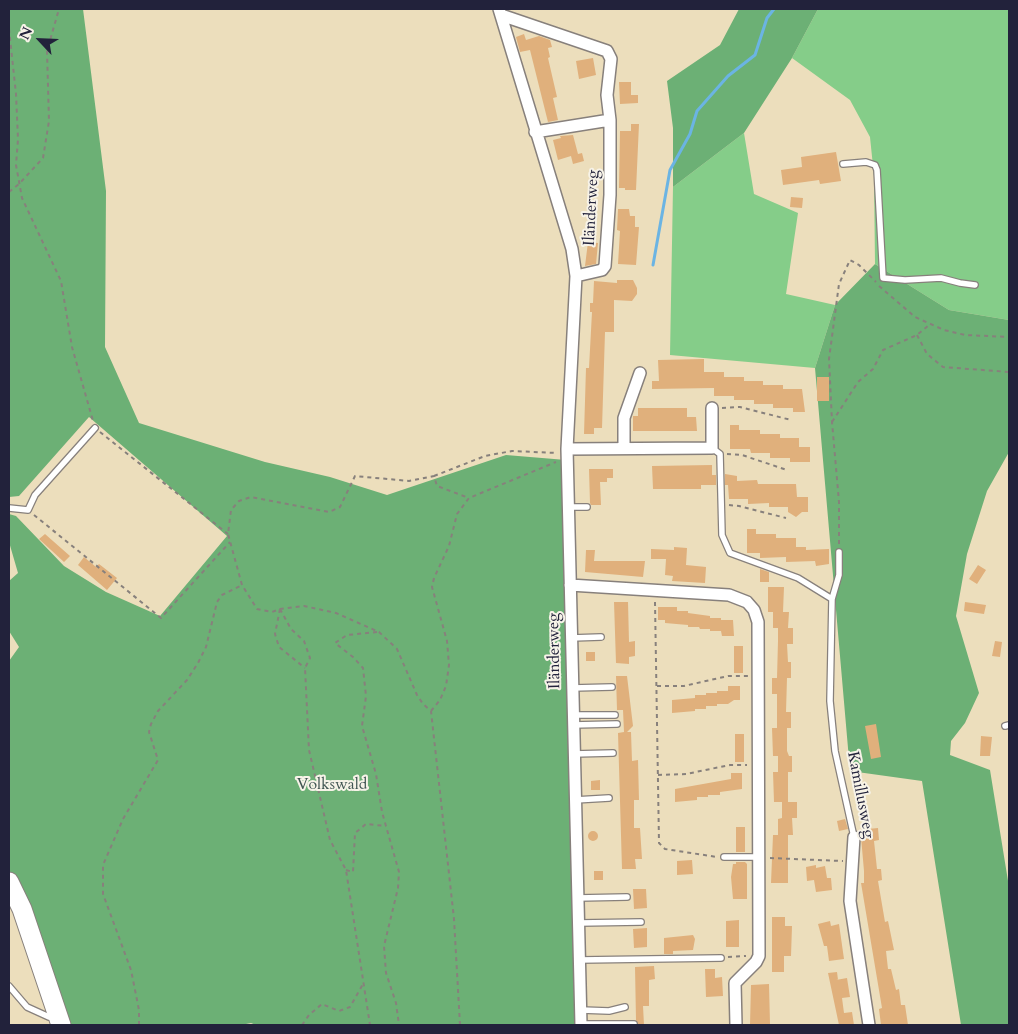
<!DOCTYPE html>
<meta charset="utf-8">
<style>
body{margin:0}
#map{position:relative;width:1018px;height:1034px;overflow:hidden;background:#ecdebc;font-family:Cardo,serif}
canvas{display:block}
.frame{position:absolute;inset:0;border:10px solid #22223b;pointer-events:none}
.north{position:absolute;left:15px;top:15px;width:50px;height:50px;-webkit-text-stroke:4px #f7f3e8;paint-order:stroke;rotate:295deg;font-size:14px;font-weight:700;line-height:20px;text-align:center;color:#22223b}
.north::after{content:'';display:block;margin:auto;width:18px;height:22px;background:#22223b;clip-path:polygon(50% 0,100% 100%,50% 72%,0 100%)}
</style>
<div id="map">
<canvas width="1018" height="1034"></canvas>
<div class="frame"></div>
<div class="north">N</div>
</div>
<script>
const c = document.querySelector('canvas').getContext('2d');
c.lineJoin = 'round';
function fillPath(path, color) { c.fillStyle = color; c.fill(path, 'evenodd'); }
const shape = rows => new Path2D(rows.map(r => 'M' + r).join(''));
function strokePath(path, color, width, dash) { c.strokeStyle = color; c.lineWidth = width; c.lineCap = dash ? 'butt' : 'round'; c.setLineDash(dash || []); c.stroke(path); }
function write(font, color, halo, rows, align = 'center') {
  c.font = font + ' Cardo,serif'; c.lineWidth = 4; c.setLineDash([]); c.textBaseline = 'middle'; c.strokeStyle = halo; c.fillStyle = color; for (const [text, x, y, turn = 0] of rows) {
    c.save(); c.translate(x, y); c.rotate((+turn || 0) * Math.PI / 180); c.textAlign = isNaN(turn) ? turn : align; if (halo) c.strokeText(text, 0, 0); c.fillText(text, 0, 0); c.restore();
  }
}
fillPath(shape([
 [818,9,1009,9,1009,320,949,310,875,264,874,176,870,137,850,100,792,58],
 [744,133,754,194,798,213,786,294,835,305,815,368,670,355,673,187]
]), '#85cd89');
fillPath(shape([
 [9,9,83,9,106,191,105,347,139,423,265,462,330,477,387,495,506,455,566,460,581,1025,256,1025,251,1023,241,1025,70,1025,9,871,9,661,19,647,9,631,9,581,18,573,9,542,9,514,16,516,64,566,106,592,160,616,227,536,89,417,19,496,9,497],
 [739,9,818,9,792,58,744,133,673,187,673,128,667,81,720,45],
 [875,264,949,310,1009,320,1009,452,987,491,967,554,956,616,979,693,965,723,951,741,950,755,990,770,1009,887,1009,1025,961,1025,922,781,850,771,815,368,835,305]
]), '#6cb075');
strokePath(shape([
 [653,265,670,170,690,134,697,111,728,76,755,55,767,18,774,9]
]), '#6bb4e3', 3);
fillPath(shape([
 [524,34,526,40,539,36,550,40,552,47,548,48,550,57,548,58,557,97,553,98,558,120,548,122,530,50,520,52,516,37],
 [593,58,596,75,579,79,576,61],
 [619,82,631,82,631,95,638,95,638,103,620,104],
 [631,124,639,124,636,190,625,190,625,188,619,188,620,131,631,131],
 [573,135,578,154,582,153,584,161,573,164,571,156,558,160,553,140,561,138,560,136],
 [836,152,841,181,820,184,819,180,783,185,781,170,802,167,801,157],
 [791,197,803,198,802,208,790,207],
 [618,209,629,209,630,216,635,216,635,227,639,227,636,265,618,264,620,231,617,230],
 [588,242,598,243,596,264,585,266],
 [617,280,633,280,637,288,637,294,632,301,614,300,614,332,605,332,602,428,594,428,594,434,584,434,586,368,589,368,592,312,590,312,590,303,593,303,594,281,617,283],
 [704,359,704,372,724,372,724,377,744,377,744,381,763,381,763,385,783,385,783,389,802,389,805,412,793,412,793,408,773,408,773,404,754,404,754,400,734,400,734,396,714,396,714,388,652,389,652,381,659,381,658,360],
 [817,377,829,377,829,401,817,401],
 [638,408,687,408,687,417,696,417,697,431,633,431,633,416,638,416],
 [730,425,739,425,739,430,760,430,760,434,780,434,780,438,799,438,799,447,810,447,810,462,790,462,790,458,770,458,770,453,751,453,750,449,730,449],
 [712,465,712,475,716,475,716,485,701,485,701,489,653,489,652,466],
 [589,469,613,469,613,478,607,478,607,482,600,482,601,505,591,505,590,503],
 [725,474,737,476,737,481,757,480,758,484,796,484,797,497,808,497,808,512,802,512,796,517,788,512,788,507,769,507,769,503,748,504,748,499,729,499,728,485,725,485],
 [747,529,756,529,756,534,776,534,776,538,796,538,796,547,806,547,806,550,829,549,829,564,816,566,815,561,786,562,786,557,760,558,760,553,747,553],
 [45,534,70,556,64,562,39,539],
 [674,547,687,548,686,565,706,567,705,583,672,581,673,576,665,575,666,559,651,559,651,549,674,550],
 [586,550,595,550,594,561,645,561,643,577,585,572],
 [84,557,96,567,99,564,117,578,107,590,78,565],
 [978,565,986,570,977,584,969,579],
 [760,569,769,572,769,582,760,582],
 [768,587,784,587,783,612,789,612,788,628,793,628,793,644,787,644,788,662,791,662,791,678,787,678,786,712,791,712,791,728,787,728,787,751,789,756,792,756,792,772,788,772,788,802,797,802,797,818,792,818,793,835,788,835,788,883,771,883,773,835,778,835,778,819,782,818,782,802,774,802,773,772,778,772,778,756,773,756,772,728,777,728,777,694,772,694,772,678,777,678,778,641,778,628,773,628,773,612,768,612],
 [614,602,628,602,629,642,635,641,635,656,629,657,629,664,616,663],
 [965,602,986,605,984,614,964,611],
 [658,607,677,607,677,611,688,611,688,613,710,616,710,618,721,618,721,620,733,620,734,636,722,636,721,631,710,631,710,629,700,629,699,627,688,627,688,625,665,623,665,620,658,620],
 [995,641,1002,642,1000,657,992,656],
 [734,646,743,646,743,673,734,673],
 [586,652,595,652,595,661,586,661],
 [616,676,627,676,633,726,627,732,631,732,632,761,638,760,639,800,634,800,634,828,640,828,642,859,635,859,636,869,622,869,618,733,624,732,623,710,617,710],
 [728,686,740,686,740,700,734,700,728,704,717,704,717,706,706,706,706,709,695,709,695,711,672,713,672,700,695,698,695,695,706,695,706,693,717,693,717,691,728,691],
 [876,724,881,757,871,759,865,726],
 [735,734,744,734,744,762,735,762],
 [981,736,992,737,990,756,980,756],
 [731,773,742,773,742,789,720,792,720,795,708,795,708,797,697,797,697,800,675,802,675,789,731,779],
 [600,780,600,790,591,790,591,781],
 [845,819,848,829,839,831,837,821],
 [736,827,745,827,745,852,736,852],
 [878,828,879,840,874,841,877,869,881,869,882,880,878,881,885,922,888,921,894,950,886,951,888,969,891,969,896,990,899,989,901,1005,905,1005,908,1025,881,1025,879,1009,882,1008,861,883,864,883,864,871,861,837,858,830],
 '588 836a5 5 0 1 1 10 0a5 5 0 1 1-10 0Z',
 [692,860,693,874,677,875,677,861],
 [736,862,745,862,747,864,747,899,733,899,731,877,733,864,736,864],
 [816,865,816,868,825,866,827,878,831,878,832,890,816,892,814,880,807,881,806,867],
 [594,871,603,871,603,880,594,880],
 [633,889,646,889,647,908,634,909],
 [772,917,785,917,785,926,792,926,791,956,784,956,784,972,772,972],
 [739,920,739,947,726,947,726,921],
 [830,921,831,926,839,924,844,959,829,961,827,946,824,946,818,924],
 [647,928,647,947,634,948,633,929],
 [693,935,695,939,693,950,673,951,673,954,664,954,664,938],
 [654,966,655,979,649,980,649,1006,643,1006,644,1025,638,1025,636,1020,635,967],
 [705,969,715,969,715,978,722,977,723,996,706,997],
 [837,972,838,980,836,980,847,978,850,997,842,998,844,1013,852,1012,854,1025,839,1025,828,973],
 [769,984,770,1024,750,1025,751,985]
]), '#e0b07c');
const service = shape([
 [843,164,866,162,875,165,877,170,883,278,905,280,941,278,960,283,975,285],
 [712,448,720,454,722,535,730,553,798,578,832,599],
 [569,507,587,507],
 [9,508,28,510,35,495,95,428],
 [839,552,839,575,832,599,830,701,835,751,854,837],
 [571,638,601,637],
 [572,688,612,687],
 [572,715,615,715],
 [572,725,617,724],
 [1005,726,1009,725],
 [573,754,613,753],
 [575,800,609,798],
 [724,857,759,857],
 [577,898,627,897],
 [579,923,641,922],
 [579,960,721,958],
 [9,986,27,1007,49,1017,54,1017],
 [581,1010,609,1011,625,1007],
 [581,1024,634,1024]
]);
const minor = shape([
 [499,9,572,249,576,276,567,449,581,1025],
 [501,15,607,51,611,59,607,95,610,120,610,195,605,266,602,270,576,276],
 [535,132,610,120],
 [624,448,624,418,640,373],
 [567,449,712,448,712,408],
 [570,585,729,595,747,602,754,610,758,622,759,956,756,962,735,983,736,1025],
 [854,837,850,901,869,1025]
]);
const primary = shape([
 [9,882,22,909,61,1025]
]);
strokePath(service, '#87807c', 8);
strokePath(minor, '#87807c', 14);
strokePath(primary, '#87807c', 21);
strokePath(shape([
 [9,29,16,94,18,139,16,165,22,198,61,281,72,347,93,421],
 [9,192,19,184,43,158,49,121,47,51,59,9],
 [879,286,915,317,944,330,965,335,1009,337],
 [917,335,927,354,943,367,1009,372],
 [722,408,740,407,791,420],
 [832,422,858,382,873,369,883,350,917,335,929,325],
 [100,432,228,534],
 [727,454,742,455,787,470],
 [434,476,485,456,512,451,557,453],
 [729,505,739,506,786,518],
 [34,515,161,618,230,542],
 [839,544,839,502,832,422,829,359,839,284,850,260,859,265,876,282],
 [655,602,659,843,665,849,717,857],
 [280,609,291,629,304,641,310,658,305,668,309,750,330,840,346,870,370,1025],
 [280,609,275,634,279,647,305,668],
 [377,632,347,635,335,643,353,657,363,668,366,696,362,726,376,774,382,812,399,872,398,888,384,946,386,973,396,1003,399,1025],
 [657,686,684,686,728,676,748,676],
 [431,711,440,700,446,686,449,665,447,641,432,587,434,578,449,546,457,514,469,498,556,462],
 [658,775,686,774,730,765,747,765],
 [770,858,843,861],
 [346,870,353,872,355,833,366,824,386,826],
 [728,957,746,956],
 [139,1025,139,1010,131,970,103,894,103,865,123,819,158,760,149,732,151,724,158,711,187,680,198,663,206,647,217,602,222,595,242,585],
 [302,1025,309,1015,322,1004,339,1011,350,1007,363,984],
 [460,1025,454,919,431,711,423,704,417,695,397,649,379,632,336,613,304,606,280,609,272,612,257,609,242,585,228,534,231,510,239,501,251,497,329,512,340,507,355,476,409,481,434,476,437,486,469,498]
]), '#87807c', 2, [4, 4]);
strokePath(service, '#fff', 5.5);
strokePath(minor, '#fff', 11);
strokePath(primary, '#fff', 19);
write('16px', '#22223b', '#f7f3e8', [
 ["Iländerweg",592,208,-87],
 ["Iländerweg",555,651,-91],
 ["Kamillusweg",860,795,79]
]);
write('16px', '#405552', '#f7f3e8', [
 ["Volkswald",332,785]
]);
</script>
